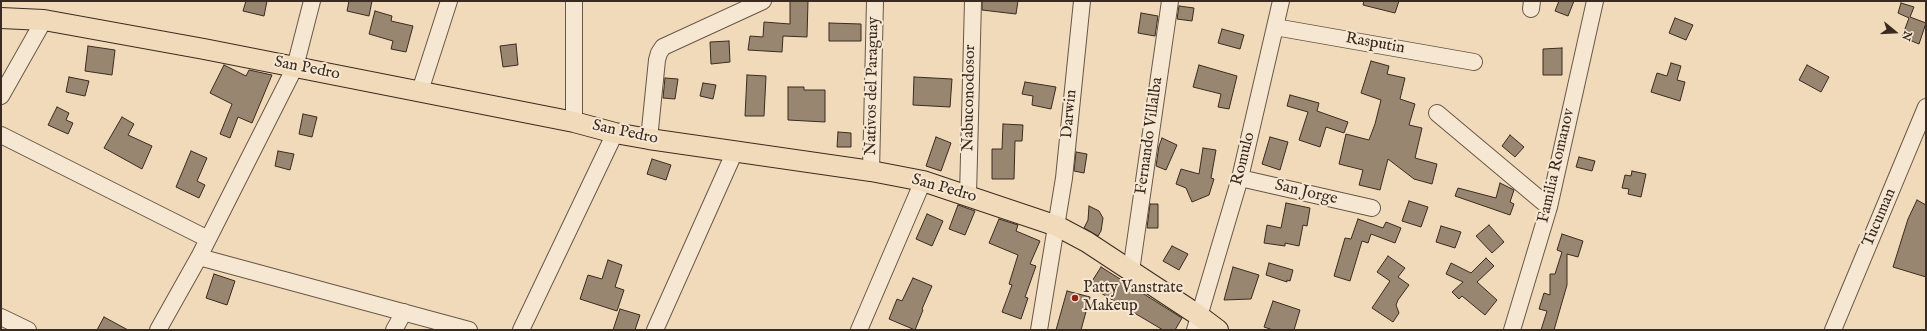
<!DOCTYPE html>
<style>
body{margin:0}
#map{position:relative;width:1927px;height:331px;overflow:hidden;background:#f1dab9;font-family:"IM FELL English",serif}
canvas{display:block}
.frame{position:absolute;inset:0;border:2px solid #3a2b21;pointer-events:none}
.north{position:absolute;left:1875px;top:12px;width:40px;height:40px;-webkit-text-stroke:3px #f6e7d2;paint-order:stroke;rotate:108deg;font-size:11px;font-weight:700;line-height:16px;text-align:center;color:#3a2b21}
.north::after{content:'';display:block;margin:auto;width:14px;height:18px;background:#3a2b21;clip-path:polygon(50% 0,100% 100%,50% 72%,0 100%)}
</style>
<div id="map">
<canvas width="1927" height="331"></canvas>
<div class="frame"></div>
<div class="north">N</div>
</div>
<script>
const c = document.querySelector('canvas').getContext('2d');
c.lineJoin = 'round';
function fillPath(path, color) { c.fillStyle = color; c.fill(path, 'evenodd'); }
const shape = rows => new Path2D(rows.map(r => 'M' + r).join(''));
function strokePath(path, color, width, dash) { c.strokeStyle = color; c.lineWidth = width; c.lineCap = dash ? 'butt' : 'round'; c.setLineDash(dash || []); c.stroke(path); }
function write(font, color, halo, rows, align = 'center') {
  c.font = font + ' "IM FELL English",serif'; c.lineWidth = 4; c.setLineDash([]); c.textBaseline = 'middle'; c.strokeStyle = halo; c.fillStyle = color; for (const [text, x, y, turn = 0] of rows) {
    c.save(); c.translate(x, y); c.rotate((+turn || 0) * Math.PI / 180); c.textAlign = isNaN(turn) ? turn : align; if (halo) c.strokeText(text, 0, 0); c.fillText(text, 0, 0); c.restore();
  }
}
const building = shape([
 [246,1,267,1,264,16,243,11,246,1],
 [349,1,372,1,369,16,347,11,349,1],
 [790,1,808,1,807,37,783,36,782,52,748,50,750,36,763,37,764,22,790,24,790,1],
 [982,1,1018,1,1016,14,982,10,982,1],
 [1364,1,1399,1,1395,13,1363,5,1364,1],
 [1559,1,1574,1,1568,16,1555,11,1559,1],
 [1901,3,1914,7,1910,17,1926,23,1919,44,1902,37,1909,18,1898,13,1901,3],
 [1179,6,1194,8,1192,21,1177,19,1179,6],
 [375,11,392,16,391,21,413,26,406,52,391,49,393,41,369,34,375,11],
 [1141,13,1158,16,1155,36,1138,33,1141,13],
 [1675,18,1693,25,1686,40,1669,33,1675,18],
 [829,23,861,24,861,41,829,41,829,23],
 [1222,29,1244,35,1240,49,1218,43,1222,29],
 [729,41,730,62,711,64,710,42,729,41],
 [516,44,518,65,503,67,500,46,516,44],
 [88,46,115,50,112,75,85,71,88,46],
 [1562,48,1562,75,1543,75,1543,49,1562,48],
 [1371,61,1389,66,1387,74,1405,78,1400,99,1415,104,1409,125,1422,128,1415,158,1437,164,1432,184,1414,179,1388,159,1380,190,1359,185,1363,170,1339,164,1346,134,1369,140,1375,124,1381,100,1361,93,1371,61],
 [1671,63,1681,66,1677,80,1685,82,1680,101,1651,92,1657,73,1667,76,1671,63],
 [224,65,246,76,249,70,272,75,252,123,238,117,230,138,220,134,232,104,210,93,224,65],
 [1199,65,1237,76,1229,109,1218,107,1221,94,1193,87,1199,65],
 [1807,65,1829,77,1821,92,1799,80,1807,65],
 [747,75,766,76,764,116,745,116,747,75],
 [69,77,89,81,85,96,66,92,69,77],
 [914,77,952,79,950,107,913,105,914,77],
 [665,78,678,79,675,99,663,98,665,78],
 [1025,82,1056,87,1051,109,1032,105,1033,96,1022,94,1025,82],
 [703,83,716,85,713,99,700,96,703,83],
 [788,87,804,87,804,90,825,90,825,122,788,120,788,87],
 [1290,95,1319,103,1317,111,1348,122,1344,133,1326,127,1320,147,1299,140,1308,112,1287,106,1290,95],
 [57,107,69,113,66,120,73,123,68,134,48,125,57,107],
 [303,114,317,117,312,137,299,134,303,114],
 [122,117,134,124,128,135,152,146,142,169,104,148,122,117],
 [1003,124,1023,125,1022,141,1015,141,1014,179,992,179,992,149,1002,149,1003,124],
 [838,132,851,133,851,147,837,147,838,132],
 [1510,135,1524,147,1515,157,1502,146,1510,135],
 [936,137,951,143,941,171,926,166,936,137],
 [1270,137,1288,142,1280,170,1262,164,1270,137],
 [1162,138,1177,145,1166,170,1156,166,1159,146,1162,138],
 [1203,148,1216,150,1211,178,1214,179,1209,195,1192,202,1186,188,1176,184,1181,169,1199,174,1203,148],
 [191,151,207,158,197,181,205,185,199,198,176,187,191,151],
 [278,151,294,154,290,170,275,166,278,151],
 [1076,152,1087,154,1084,173,1074,171,1076,152],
 [1579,157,1595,161,1592,171,1576,167,1579,157],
 [652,159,671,165,666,180,647,174,652,159],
 [1632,171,1646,174,1641,197,1628,194,1629,189,1622,188,1625,175,1631,176,1632,171],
 [1500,183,1514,190,1510,202,1514,204,1510,215,1455,196,1458,188,1496,198,1500,183],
 [1917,200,1926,205,1926,277,1893,267,1908,219,1917,200],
 [1409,201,1428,207,1421,227,1402,221,1409,201],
 [1286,203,1310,208,1307,226,1303,225,1299,246,1285,243,1285,246,1264,243,1267,225,1281,228,1286,203],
 [1150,204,1158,204,1158,228,1147,228,1150,204],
 [958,205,975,211,965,235,949,229,958,205],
 [1089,206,1099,211,1103,218,1101,231,1098,236,1084,228,1088,220,1089,206],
 [927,214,943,221,932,246,916,239,927,214],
 [999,219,1018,225,1016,231,1040,241,1030,264,1036,266,1025,297,1028,298,1021,319,1002,312,1012,285,1009,284,1018,255,989,243,999,219],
 [1358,219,1383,228,1386,222,1401,228,1395,243,1371,234,1368,243,1362,241,1350,281,1334,276,1345,238,1351,239,1358,219],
 [1489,225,1504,242,1492,253,1476,236,1489,225],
 [1441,226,1461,232,1455,248,1436,242,1441,226],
 [1562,234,1583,241,1578,257,1567,254,1567,285,1554,330,1541,330,1547,311,1539,309,1544,293,1550,295,1550,274,1555,274,1562,252,1557,250,1562,234],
 [1172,246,1188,254,1179,270,1163,261,1172,246],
 [1388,256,1405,268,1398,277,1409,285,1398,300,1396,305,1399,313,1393,322,1372,308,1390,281,1377,272,1388,256],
 [1486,258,1494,266,1477,282,1497,300,1485,315,1462,296,1459,299,1452,292,1463,282,1446,274,1451,263,1471,273,1486,258],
 [608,260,622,265,615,287,624,290,617,311,580,299,588,275,602,279,608,260],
 [1269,263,1293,270,1290,281,1287,280,1287,282,1266,275,1269,263],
 [1101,267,1182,318,1175,330,1163,330,1089,286,1101,267],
 [1233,267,1259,275,1251,299,1224,300,1233,267],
 [214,274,235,281,227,305,206,298,214,274],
 [913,278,932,286,922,309,923,310,915,330,889,319,897,299,902,301,913,278],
 [1067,291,1090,297,1081,330,1056,330,1067,291],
 [1273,301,1300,310,1294,330,1273,330,1264,327,1273,301],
 [620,309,640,315,635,330,613,330,620,309],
 [104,317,128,330,97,330,104,317]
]);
fillPath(building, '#998670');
strokePath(building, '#3a2b21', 1);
const minor = shape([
 [574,1,574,122],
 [1531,9,1532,1],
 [1275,27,1474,62],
 [420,91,449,1],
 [1,96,44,20],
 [1437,113,1549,207],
 [1,135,208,239],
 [649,139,657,60,659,53,663,47,763,1],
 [871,171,875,1],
 [1240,178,1372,208],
 [968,195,973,1],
 [199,257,469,330],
 [1131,271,1170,1],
 [1,317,28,330],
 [158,330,199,257,295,67,312,1],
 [394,330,404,312],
 [521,330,615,133],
 [655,330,735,151],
 [859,330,923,181],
 [1039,330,1064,178,1082,1],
 [1195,330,1240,178,1281,1],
 [1512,330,1549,207,1595,1],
 [1833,330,1926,107]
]);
const major = shape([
 [1,18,44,20,204,49,574,122,615,133,649,139,871,171,923,181,1057,226,1087,242,1198,315,1218,330]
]);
strokePath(minor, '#685747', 18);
strokePath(major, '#3a2b21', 22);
strokePath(minor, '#f6e7d2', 16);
strokePath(major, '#f1dab9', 20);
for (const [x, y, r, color] of [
 [1075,298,4,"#8f2418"]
]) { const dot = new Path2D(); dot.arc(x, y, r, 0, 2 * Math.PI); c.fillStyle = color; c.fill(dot); strokePath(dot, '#f6e7d2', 1.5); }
write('16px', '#3a2b21', '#f6e7d2', [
 ["Rasputin",1375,44,10],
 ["San Pedro",307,69,11],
 ["Nativos del Paraguay",873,86,-89],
 ["Nabuconodosor",970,98,-89],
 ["Darwin",1070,114,-85],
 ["San Pedro",625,133,12],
 ["Fernando Villalba",1150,136,-82],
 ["Romulo",1244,159,-76],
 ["Familia Romanov",1557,166,-77],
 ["San Pedro",944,189,16],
 ["San Jorge",1306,193,13],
 ["Tucuman",1880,218,-67]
]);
write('16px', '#3a2b21', '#f6e7d2', [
 ["Patty Vanstrate",1083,289],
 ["Makeup",1083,307]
], 'left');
</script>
